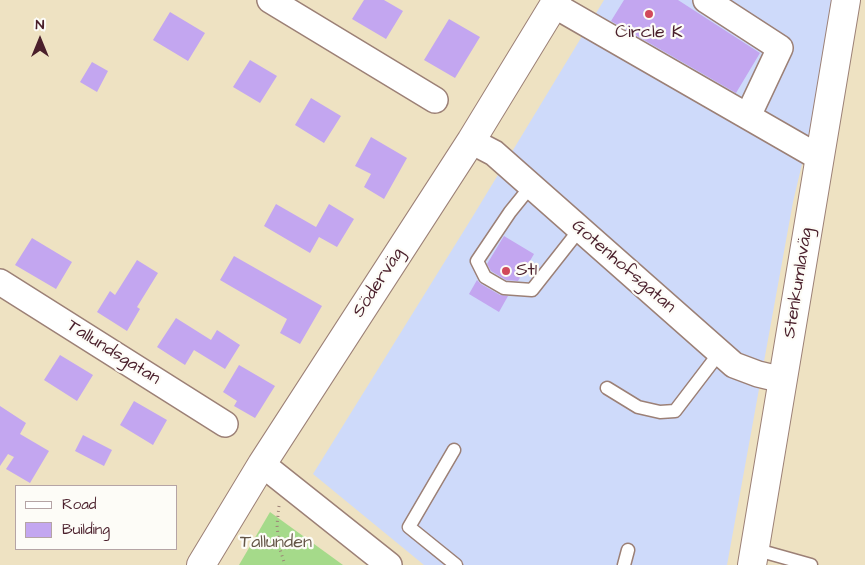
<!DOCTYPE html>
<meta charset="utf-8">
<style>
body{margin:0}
#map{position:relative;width:865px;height:565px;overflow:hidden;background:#eee2c2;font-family:"Architects Daughter",sans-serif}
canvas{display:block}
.legend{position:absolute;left:15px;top:485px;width:162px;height:65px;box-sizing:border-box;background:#fdfcf7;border:1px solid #b5a4a5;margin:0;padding:6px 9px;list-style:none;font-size:15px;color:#4a1f2b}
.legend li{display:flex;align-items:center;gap:10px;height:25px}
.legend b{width:25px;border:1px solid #b5a4a5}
.north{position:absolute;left:15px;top:15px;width:50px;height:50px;-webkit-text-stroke:4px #fdfcf7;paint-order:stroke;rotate:0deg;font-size:14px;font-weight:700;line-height:20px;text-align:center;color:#4a1f2b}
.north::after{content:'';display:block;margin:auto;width:18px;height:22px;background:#4a1f2b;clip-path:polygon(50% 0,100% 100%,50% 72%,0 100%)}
</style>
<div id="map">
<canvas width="865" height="565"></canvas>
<ul class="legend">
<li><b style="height:6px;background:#fff"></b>Road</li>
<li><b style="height:14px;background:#c3a6f0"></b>Building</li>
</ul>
<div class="north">N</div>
</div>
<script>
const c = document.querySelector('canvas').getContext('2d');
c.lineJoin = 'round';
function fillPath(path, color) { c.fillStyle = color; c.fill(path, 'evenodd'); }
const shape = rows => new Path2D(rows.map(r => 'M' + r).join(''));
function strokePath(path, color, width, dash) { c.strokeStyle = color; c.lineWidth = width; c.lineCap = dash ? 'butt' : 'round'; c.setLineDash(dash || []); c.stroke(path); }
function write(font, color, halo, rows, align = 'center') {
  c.font = font + ' "Architects Daughter",sans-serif'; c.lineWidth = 4.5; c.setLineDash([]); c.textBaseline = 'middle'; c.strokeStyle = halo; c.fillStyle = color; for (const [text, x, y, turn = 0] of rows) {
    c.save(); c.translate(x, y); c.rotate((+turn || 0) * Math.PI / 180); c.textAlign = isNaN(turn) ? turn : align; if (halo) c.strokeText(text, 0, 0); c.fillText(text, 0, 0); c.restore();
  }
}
fillPath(shape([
 [604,0,841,0,793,202,727,565,424,565,313,474,473,216]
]), '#cedafa');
fillPath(shape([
 [270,512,343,565,239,565]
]), '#a5da8a');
fillPath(shape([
 [364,0,384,0,403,11,386,39,352,19],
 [624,0,678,0,760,53,736,93,611,21],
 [170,12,205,33,188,61,153,40],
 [449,19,480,37,455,78,424,60],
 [250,60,277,76,260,103,233,87],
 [92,62,108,71,97,92,80,82],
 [311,98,341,116,324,143,295,125],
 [371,137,407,158,384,199,364,187,371,174,355,166],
 [276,204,316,227,329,204,354,219,337,247,319,237,310,253,264,226],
 [504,236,534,254,518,281,506,280,491,271,487,264],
 [32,238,72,262,56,289,15,265],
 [234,256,322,306,300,344,280,333,287,319,220,280],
 [137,260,158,273,137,307,140,309,127,331,97,312,110,291,115,295],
 [477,280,481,284,500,295,508,296,499,312,469,294],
 [176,318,211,340,217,330,240,345,225,369,194,350,185,365,157,347],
 [60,355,93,375,77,401,44,380],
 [239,365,275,386,255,418,234,406,237,401,223,392],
 [134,401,167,420,153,445,120,425],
 [0,406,26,423,20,434,49,451,30,483,6,469,14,457,8,454,0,466],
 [83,435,112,450,104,466,75,451]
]), '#c3a6f0');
const service = shape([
 [531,186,510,212,477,261,485,277,504,288,532,290,580,229],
 [607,388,638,407,660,412,675,411,720,352],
 [454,450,409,527,456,565],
 [754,549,811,565],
 [624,565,628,550]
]);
const minor = shape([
 [270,0,435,100],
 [706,0,780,48,748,116],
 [554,5,820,158],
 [471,141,494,153,734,365,758,374,783,380],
 [0,282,225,424],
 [262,464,389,565]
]);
const tertiary = shape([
 [752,565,846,0]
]);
const secondary = shape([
 [201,565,262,464,471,141,557,0]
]);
strokePath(service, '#9c8076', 15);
strokePath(minor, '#9c8076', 28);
strokePath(tertiary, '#9c8076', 30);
strokePath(secondary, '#9c8076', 30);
strokePath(shape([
 [279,506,277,525,279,546,285,565]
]), '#9c8076', 3, [1, 4]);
strokePath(service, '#fff', 12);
strokePath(minor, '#fff', 25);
strokePath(tertiary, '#fff', 28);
strokePath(secondary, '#fff', 28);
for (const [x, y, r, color] of [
 [649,14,5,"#d1495b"],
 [506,271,5,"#d1495b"]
]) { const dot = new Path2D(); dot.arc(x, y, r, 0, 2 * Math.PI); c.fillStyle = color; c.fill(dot); strokePath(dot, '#fdfcf7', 2); }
write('18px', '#4a1f2b', '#fdfcf7', [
 ["Circle K",649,33],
 ["St1",516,271,"left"]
]);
write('18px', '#4a1f2b', '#fdfcf7', [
 ["Gotenhofsgatan",623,267,41],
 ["Söderväg",379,283,-57],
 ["Stenkumlaväg",799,283,-81],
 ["Tallundsgatan",113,353,32]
]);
write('18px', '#655748', '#fdfcf7', [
 ["Tallunden",276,543]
]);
</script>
